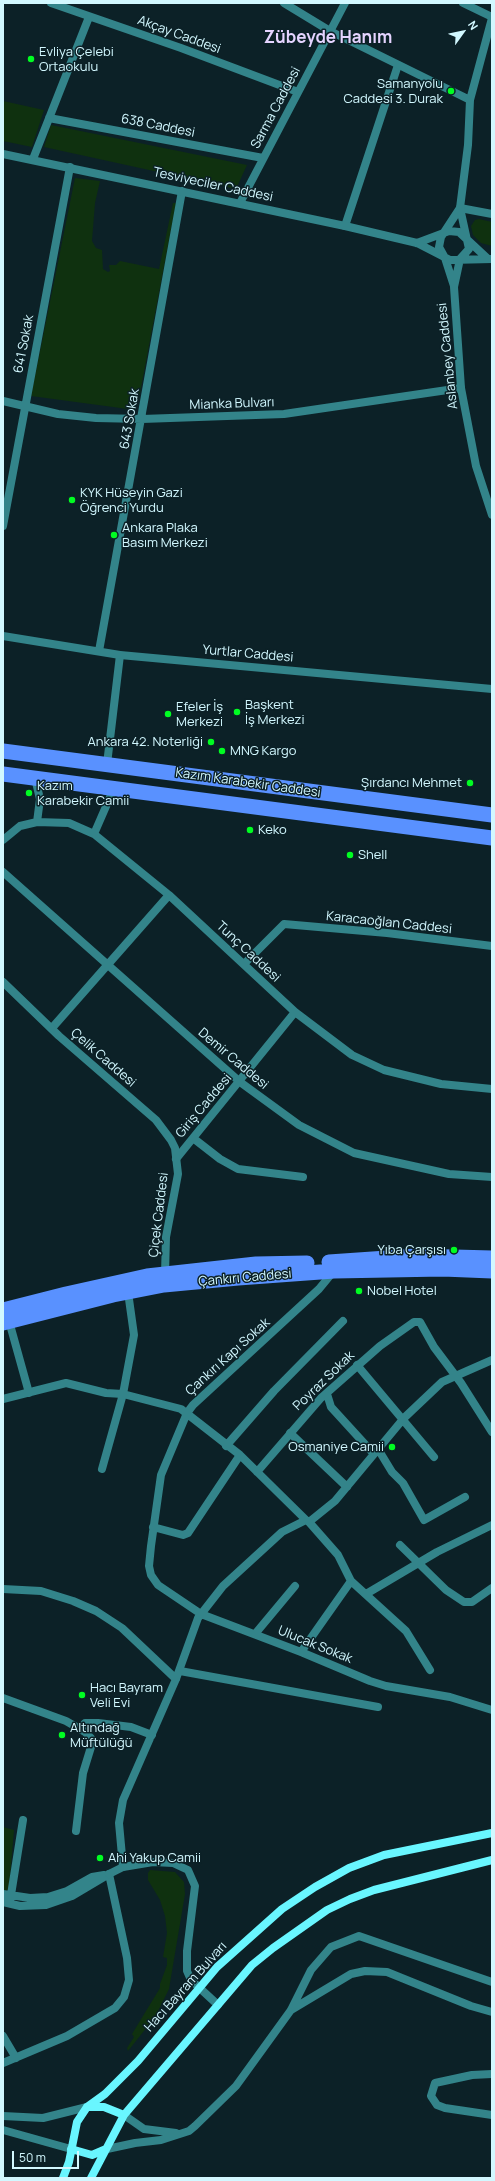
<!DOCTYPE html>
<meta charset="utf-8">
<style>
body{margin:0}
#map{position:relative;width:495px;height:2181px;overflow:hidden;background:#0c2127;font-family:Manrope,sans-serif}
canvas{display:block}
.frame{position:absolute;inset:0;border:4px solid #d2f8ff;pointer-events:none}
.north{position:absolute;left:443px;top:12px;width:40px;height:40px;-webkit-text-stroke:3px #0c2127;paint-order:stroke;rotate:57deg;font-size:11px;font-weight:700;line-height:16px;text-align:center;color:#d2f8ff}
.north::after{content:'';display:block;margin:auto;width:14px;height:18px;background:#d2f8ff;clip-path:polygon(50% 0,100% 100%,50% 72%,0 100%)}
.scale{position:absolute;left:12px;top:2151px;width:67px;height:18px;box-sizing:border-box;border:2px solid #d2f8ff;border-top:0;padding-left:5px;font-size:12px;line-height:14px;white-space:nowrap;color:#d2f8ff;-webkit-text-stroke:3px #0c2127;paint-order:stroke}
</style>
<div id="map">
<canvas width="495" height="2181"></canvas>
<div class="frame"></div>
<div class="north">N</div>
<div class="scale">50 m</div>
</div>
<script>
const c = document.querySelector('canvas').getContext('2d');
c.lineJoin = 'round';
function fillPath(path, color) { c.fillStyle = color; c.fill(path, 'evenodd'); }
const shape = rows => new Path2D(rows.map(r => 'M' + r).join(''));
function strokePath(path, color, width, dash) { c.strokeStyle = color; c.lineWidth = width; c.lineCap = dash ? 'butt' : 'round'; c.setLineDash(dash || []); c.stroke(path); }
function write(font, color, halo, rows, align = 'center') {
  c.font = font + ' Manrope,sans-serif'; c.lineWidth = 3; c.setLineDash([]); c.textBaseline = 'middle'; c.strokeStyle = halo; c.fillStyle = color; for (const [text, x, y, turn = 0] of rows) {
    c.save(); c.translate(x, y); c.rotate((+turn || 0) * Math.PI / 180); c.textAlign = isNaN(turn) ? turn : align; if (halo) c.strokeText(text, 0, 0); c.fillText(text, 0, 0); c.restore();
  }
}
fillPath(shape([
 [3,101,44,110,32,147,3,141],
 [51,125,247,165,236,189,44,147],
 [75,178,100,181,95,203,92,241,96,248,102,250,103,269,108,272,110,271,109,265,116,265,120,261,159,269,173,203,176,203,140,393,137,402,128,409,31,396],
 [479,219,492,222,492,246,481,243,473,235,471,226,475,220],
 [3,1827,14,1830,9,1889,5,1891,3,1891],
 [150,1870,175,1872,184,1882,185,1894,169,1989,155,2017,128,2051,127,2048,134,2037,132,2034,160,1988,160,1984,167,1965,167,1958,163,1957,167,1933,165,1916,160,1900,148,1880,148,1873]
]), '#0f310f');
strokePath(shape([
 [51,3,181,48,298,92],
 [463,3,492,17],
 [49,118,263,158],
 [33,159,89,17],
 [240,203,345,3],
 [460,208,492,214],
 [345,226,398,65],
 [3,401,58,414,96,418,142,419,284,414,461,388],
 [3,526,70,167],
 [99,651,182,191],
 [107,764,120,655],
 [35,778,40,799,37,822],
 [94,834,114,788],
 [3,840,20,826,37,822,69,823,94,834,169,895,295,1012,352,1055,384,1070,441,1084,492,1089],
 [3,872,240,1082,299,1125,354,1153,449,1174,492,1177],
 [244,964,284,924,387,933,492,946],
 [52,1028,169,895],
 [193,1138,220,1159,238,1169,303,1177],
 [176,1159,295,1012],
 [333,1272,319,1289,193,1405,187,1413,161,1475,151,1546,149,1566,151,1575,158,1585,201,1614,301,1652,370,1681,386,1686,450,1697,492,1710],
 [9,1321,29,1393],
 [357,1365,434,1457],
 [327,1394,331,1407,373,1453],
 [3,1399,66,1383,106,1393,123,1394,181,1409,240,1455,306,1520],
 [290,1433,347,1487],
 [226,1446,274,1391,343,1321],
 [378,1449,392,1472,403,1483,424,1520,465,1497],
 [102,1469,123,1394,134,1335,128,1292],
 [257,1472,321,1398,380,1346,414,1322,420,1322,434,1347,461,1383,492,1432],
 [309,1522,338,1555,351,1581,406,1631,430,1670],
 [153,1527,183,1535,188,1533,240,1455],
 [400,1545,446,1590,464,1602,472,1602,492,1588],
 [3,1589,41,1591,73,1601,96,1611,122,1628,176,1679],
 [366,1594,437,1552,492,1525],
 [255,1634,295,1586],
 [301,1652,351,1581],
 [180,1671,378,1707],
 [3,1698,66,1721,85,1732,91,1738,91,1747,83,1773,76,1831],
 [79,1729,85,1723,98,1723,131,1727,152,1735],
 [123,1867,119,1823,123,1800,176,1679,198,1618,223,1586,282,1532,306,1520,309,1522,335,1501,404,1418,442,1382,492,1360],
 [3,1894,30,1898,48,1897,67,1891,92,1877,104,1875],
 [10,1901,23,1820],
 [3,1902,20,1906,46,1905,72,1896,109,1874],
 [3,2036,16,2058],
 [3,2063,67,2036,115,2008,124,1997,129,1980,127,1958,109,1874]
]), '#33848a', 8);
strokePath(shape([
 [284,3,330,31,470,100],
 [492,18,470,100,468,145,460,208,469,249,460,259,454,287,461,388,476,466,492,515],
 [3,154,345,226,417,243,450,260,492,259],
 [417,243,449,231,459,232,488,259],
 [454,286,445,258,439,247,441,237,460,208],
 [3,636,120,655,492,689],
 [3,982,59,1036,156,1120,171,1140,175,1148,178,1174,166,1237,165,1274],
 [109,1874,123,1867,153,1862,173,1863,188,1870,195,1886,187,1951,187,1971,191,1980,218,2005],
 [291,2010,351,1974,365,1971,387,1972,471,2006,492,2012],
 [492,2074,472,2075,435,2083,431,2096,437,2105,445,2108,492,2115],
 [124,2115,144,2129,176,2133],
 [3,2116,43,2118,87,2107],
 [3,2130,71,2149],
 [107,2149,135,2143,161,2140,189,2131,195,2126,236,2086,291,2010,311,1970,331,1947,359,1936,492,1982]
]), '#33848a', 8);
strokePath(shape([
 [87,2107,104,2107,124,2115],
 [71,2149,92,2155,106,2149],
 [63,2178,69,2162,77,2122,87,2107,105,2094,138,2061,217,1967,282,1909,315,1887,349,1868,384,1855,492,1833],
 [91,2178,124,2115,252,1965,273,1948,327,1910,350,1899,374,1890,492,1860]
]), '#69f6ff', 8);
strokePath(shape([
 [3,751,492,815],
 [3,774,492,838],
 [329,1262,416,1256,492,1258],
 [3,1310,66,1294,147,1276,256,1264,307,1263],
 [3,1323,113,1295,164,1285,238,1278,334,1271,443,1269,492,1271]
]), '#5991ff', 15);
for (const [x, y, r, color] of [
 [31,59,4,"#00fd22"],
 [451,91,4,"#00fd22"],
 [72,500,4,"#00fd22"],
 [114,535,4,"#00fd22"],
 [237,712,4,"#00fd22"],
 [168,714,4,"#00fd22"],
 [211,742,4,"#00fd22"],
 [222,751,4,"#00fd22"],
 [470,783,4,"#00fd22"],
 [29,793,4,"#00fd22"],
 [250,830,4,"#00fd22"],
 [350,855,4,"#00fd22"],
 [454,1250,4,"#00fd22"],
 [359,1291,4,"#00fd22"],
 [392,1447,4,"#00fd22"],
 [82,1695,4,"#00fd22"],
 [62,1735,4,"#00fd22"],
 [100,1858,4,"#00fd22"]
]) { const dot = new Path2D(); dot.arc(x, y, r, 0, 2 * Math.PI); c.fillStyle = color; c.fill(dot); strokePath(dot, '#0c2127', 1.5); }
write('13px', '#d2f8ff', '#0c2127', [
 ["Akçay Caddesi",179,35,20],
 ["Sarma Caddesi",276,108,-62],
 ["638 Caddesi",158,126,11],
 ["Tesviyeciler Caddesi",213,185,12],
 ["641 Sokak",24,344,-79],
 ["Aslanbey Caddesi",448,356,-96],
 ["Mianka Bulvarı",232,404,-2],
 ["643 Sokak",130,419,-80],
 ["Yurtlar Caddesi",248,654,5],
 ["Kazım Karabekir Caddesi",248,783,8],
 ["Karacaoğlan Caddesi",389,923,6],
 ["Tunç Caddesi",248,952,43],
 ["Çelik Caddesi",103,1058,41],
 ["Demir Caddesi",233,1059,40],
 ["Giriş Caddesi",204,1106,-50],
 ["Çiçek Caddesi",159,1215,-83],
 ["Çankırı Caddesi",245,1278,-5],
 ["Çankırı Kapı Sokak",228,1357,-42],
 ["Poyraz Sokak",324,1381,-44],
 ["Ulucak Sokak",315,1645,22],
 ["Hacı Bayram Bulvarı",186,1987,-48]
]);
write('13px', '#d2f8ff', '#0c2127', [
 ["Evliya Çelebi",39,52],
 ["Ortaokulu",39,67],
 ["Samanyolu",443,84,"right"],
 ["Caddesi 3. Durak",443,99,"right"],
 ["KYK Hüseyin Gazi",80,493],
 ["Öğrenci Yurdu",80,508],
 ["Ankara Plaka",122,528],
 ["Basım Merkezi",122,543],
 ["Başkent",245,705],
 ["İş Merkezi",245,720],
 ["Efeler İş",176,707],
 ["Merkezi",176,722],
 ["Ankara 42. Noterliği",203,742,"right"],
 ["MNG Kargo",230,751],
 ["Şırdancı Mehmet",462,783,"right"],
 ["Kazım",37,786],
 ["Karabekir Camii",37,801],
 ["Keko",258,830],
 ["Shell",358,855],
 ["Yıba Çarşısı",446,1250,"right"],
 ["Nobel Hotel",367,1291],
 ["Osmaniye Camii",384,1447,"right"],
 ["Hacı Bayram",90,1688],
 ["Veli Evi",90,1703],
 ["Altındağ",70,1728],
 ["Müftülüğü",70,1743],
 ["Ahi Yakup Camii",108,1858]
], 'left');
write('bold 17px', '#e5d4ff', '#0c2127', [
 ["Zübeyde Hanım",328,38]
]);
</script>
